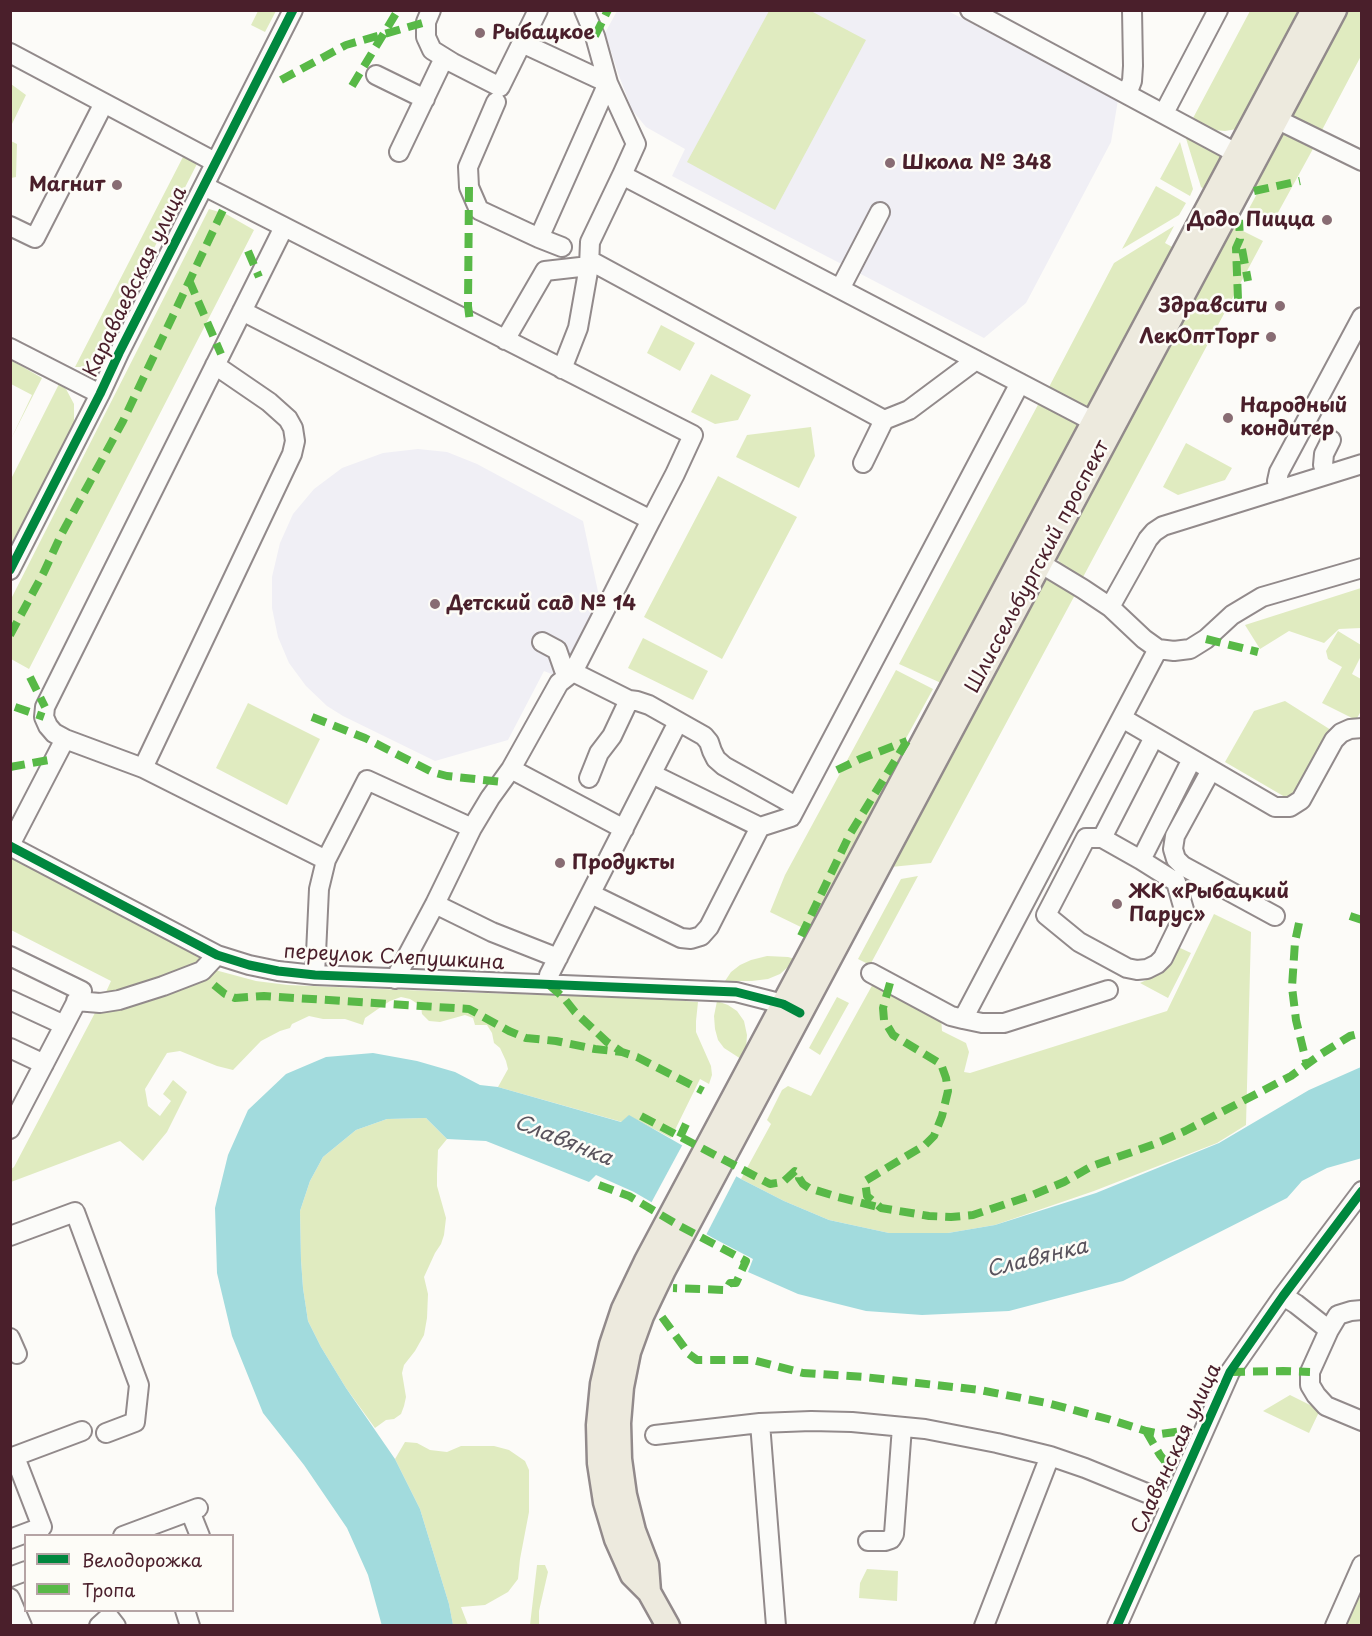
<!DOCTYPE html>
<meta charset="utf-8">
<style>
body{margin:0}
#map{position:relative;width:1372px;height:1636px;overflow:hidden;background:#fcfbf8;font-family:"Playpen Sans",sans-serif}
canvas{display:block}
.frame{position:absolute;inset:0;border:12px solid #4a1f2b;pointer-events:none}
.legend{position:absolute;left:24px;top:1534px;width:210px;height:78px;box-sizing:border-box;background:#fdfcf7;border:2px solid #b5a4a5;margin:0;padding:8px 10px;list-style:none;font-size:18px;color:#4a1f2b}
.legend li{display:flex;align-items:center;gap:12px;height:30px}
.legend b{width:30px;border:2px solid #b5a4a5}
</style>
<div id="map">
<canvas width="1372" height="1636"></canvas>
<div class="frame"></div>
<ul class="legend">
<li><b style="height:8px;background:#00873e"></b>Велодорожка</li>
<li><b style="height:8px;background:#58b947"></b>Тропа</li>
</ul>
</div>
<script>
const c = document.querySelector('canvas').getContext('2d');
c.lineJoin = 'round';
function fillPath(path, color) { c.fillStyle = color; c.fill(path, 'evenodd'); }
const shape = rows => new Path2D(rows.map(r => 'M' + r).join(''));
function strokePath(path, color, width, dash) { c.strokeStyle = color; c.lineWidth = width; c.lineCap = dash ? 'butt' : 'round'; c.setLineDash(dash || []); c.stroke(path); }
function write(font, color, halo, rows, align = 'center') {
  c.font = font + ' "Playpen Sans",sans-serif'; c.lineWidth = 5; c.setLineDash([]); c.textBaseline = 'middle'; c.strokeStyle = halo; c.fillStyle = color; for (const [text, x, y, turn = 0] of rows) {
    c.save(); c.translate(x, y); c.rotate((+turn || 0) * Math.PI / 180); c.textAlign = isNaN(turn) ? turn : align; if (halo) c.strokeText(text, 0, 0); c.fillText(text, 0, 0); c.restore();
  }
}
fillPath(shape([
 [617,11,948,11,1118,100,1111,142,1026,303,984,338,672,176,685,149,646,127,632,110,618,73,605,33],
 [418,449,447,452,477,464,583,521,600,601,569,665,555,672,554,675,544,671,508,740,435,761,343,716,327,706,306,686,289,663,278,637,272,608,272,577,280,543,293,514,314,489,342,468,383,453]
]), '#f0eff5');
fillPath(shape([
 [258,11,276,11,265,32,251,25],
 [769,11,811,11,866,40,775,210,687,162],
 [1250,11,1301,11,1237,129,1225,131,1214,130,1192,120],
 [1347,11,1361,11,1361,56,1321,132,1295,119,1292,115],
 [11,84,26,95,11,126],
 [1184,132,1224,155,1205,190,1201,187],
 [1281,134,1288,134,1314,147,1269,229,1245,216,1259,190,1253,187],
 [11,141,17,144,16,177,11,178],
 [1180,142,1193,189,1190,196,1160,179],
 [184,155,198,162,104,346,89,365,82,367,75,367],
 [1156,186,1186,203,1179,215,1122,249],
 [209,209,226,214,254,230,29,669,11,659,11,599],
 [1174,226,1165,243,1174,248,1089,408,1049,387,1114,263],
 [1233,226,1263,241,1082,579,1061,564,1056,557],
 [661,325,695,343,680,371,647,353],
 [11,360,42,378,11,439,32,395,11,384],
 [711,374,751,395,738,420,715,424,691,412],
 [59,384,66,389,74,404,74,422,11,545,11,479],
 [1040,401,1080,424,941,683,899,664],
 [811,427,815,456,799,488,736,457,747,435],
 [1186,443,1232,468,1225,480,1178,495,1163,487],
 [718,476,797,517,722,659,644,617],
 [1046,576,1076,593,931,863,891,867],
 [1361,588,1361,628,1339,629,1324,643,1289,631,1260,649,1245,625],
 [1338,631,1361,645,1361,656,1352,674,1361,679,1361,711,1356,720,1322,703,1342,667,1328,659,1326,651],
 [643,638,708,671,693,700,628,668],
 [896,670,933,689,904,742,909,745,809,931,770,912,785,875],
 [1285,701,1331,730,1295,795,1285,797,1225,762,1254,711],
 [248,703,320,739,287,805,216,768],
 [10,858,208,958,204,964,113,994,106,992,111,981,11,930],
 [918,876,870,965,858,959,901,879],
 [1214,914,1251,932,1246,1125,1217,1143,1094,1191,995,1225,948,1233,889,1233,829,1220,784,1201,741,1179,771,1124,767,1120,782,1090,788,1086,811,1096,874,982,941,1017,942,1031,966,1043,969,1052,964,1072,970,1073,1167,1011],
 [1178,947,1191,953,1168,998,1140,983,1157,975,1168,964],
 [767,956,788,957,795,959,788,967,780,974,768,979,752,981,725,981,731,972,740,965,751,960],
 [215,970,256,981,288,985,453,992,647,998,698,1002,696,1021,696,1032,711,1066,712,1075,709,1084,700,1079,671,1138,629,1116,622,1122,498,1087,508,1069,506,1061,500,1048,494,1043,492,1033,487,1025,475,1025,473,1018,465,1015,440,1022,429,1021,422,1014,421,1006,410,999,401,997,390,1001,378,1009,365,1018,363,1025,345,1019,323,1019,309,1016,292,1024,290,1028,280,1031,261,1041,233,1070,217,1066,180,1051,167,1053,145,1089,148,1106,160,1116,171,1101,163,1094,173,1080,187,1092,167,1132,143,1161,120,1141,11,1182,11,1169,14,1167,97,1009,188,985,209,977],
 [837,997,849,1003,820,1055,809,1048],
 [717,1001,728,1005,737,1011,744,1021,747,1035,746,1049,741,1059,724,1048,718,1040,715,1029,714,1016],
 [426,1118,447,1139,438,1150,437,1174,437,1186,446,1218,444,1235,441,1244,435,1253,424,1277,428,1294,427,1318,424,1335,415,1351,404,1365,402,1373,406,1397,404,1406,401,1414,394,1419,386,1420,375,1428,346,1388,321,1347,308,1321,303,1288,301,1260,300,1211,310,1181,323,1157,356,1130,387,1119],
 [1290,1395,1320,1410,1309,1433,1263,1411],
 [405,1442,417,1443,430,1450,447,1452,461,1446,494,1446,509,1450,525,1461,529,1470,529,1512,520,1559,518,1579,508,1592,485,1605,461,1607,468,1625,453,1625,449,1604,420,1509,395,1459],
 [537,1565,545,1565,548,1572,539,1611,539,1625,530,1625],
 [867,1569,898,1571,897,1601,859,1598,860,1583],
 [1361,1582,1361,1625,1343,1625]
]), '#e0ebc0');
fillPath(shape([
 [373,1053,417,1061,455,1072,480,1085,498,1087,621,1122,629,1115,741,1179,784,1201,829,1220,889,1233,948,1233,995,1225,1096,1193,1219,1143,1309,1090,1361,1067,1362,1158,1327,1168,1302,1181,1287,1198,1123,1281,1009,1311,922,1315,866,1311,798,1294,748,1272,753,1259,713,1238,634,1192,596,1175,589,1182,486,1141,447,1139,426,1118,387,1119,356,1130,323,1157,310,1181,300,1211,301,1260,303,1288,308,1321,321,1347,346,1388,395,1459,420,1509,449,1604,453,1625,382,1626,368,1575,347,1528,304,1465,263,1413,232,1336,217,1273,215,1208,228,1155,248,1110,286,1074,326,1057]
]), '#a2dbdd');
fillPath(shape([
 [684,1142,738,1173,705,1237,650,1205]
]), '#fcfbf8');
const minor = shape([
 [431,10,426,22,426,37,432,50,453,63,500,87,538,10],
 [584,10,595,36,608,83,636,144,622,175,1104,427],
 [970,10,1249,160],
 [522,43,608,83,539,238],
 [10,53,215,162],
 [376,75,425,99],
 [1127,94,1132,81,1133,66,1132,10],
 [496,102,468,167,469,187,479,210,539,238,562,247],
 [1164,113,1218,10],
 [1266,114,1362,161],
 [399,152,444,58],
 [204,186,693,435,675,474,651,520],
 [10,226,35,238,104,103],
 [284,227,45,707,44,717,48,726,54,733,65,739,143,768,326,860],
 [589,260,884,420],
 [840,289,880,212],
 [242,311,651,520,573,672,559,683,511,769,624,829],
 [505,340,545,271,589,266],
 [10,348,100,394],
 [562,369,578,328,589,266,590,242,622,175],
 [863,463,884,420,909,410,976,360],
 [1327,474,1323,465,1324,454,1331,440],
 [1279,490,1277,481,1279,472,1362,317],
 [1030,557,1083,589,1110,607,1144,639,1158,649,1174,651,1190,649,1206,639,1232,615,1262,597,1362,568],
 [10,570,100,394,119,353,293,10],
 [1110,607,1148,539,1154,532,1163,526,1362,464],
 [542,642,557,650,564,670],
 [573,672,629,700,637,701,649,705,704,736,709,742,712,751,716,759,724,766,796,806],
 [1122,718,1275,807,1290,807,1301,800,1334,740,1341,733,1350,729,1362,728],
 [1154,737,1102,838,1141,860,1192,759],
 [143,768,292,454,295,441,293,428,288,419,269,402,215,365],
 [1211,770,1175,836,1173,849,1176,859,1183,866,1275,916],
 [589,778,599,753,612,736,629,700],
 [760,827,791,817,1020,383],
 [1102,838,1086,838,1046,915,1079,942,1127,968,1137,970,1147,969,1157,964,1163,958,1185,913,1176,882,1141,860],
 [10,845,65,739],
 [10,846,217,955,249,965,278,971,315,975,736,992,783,1004,792,1009],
 [591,894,681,938,691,939,701,936,709,927,760,827,652,774],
 [435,904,492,932,558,958],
 [10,956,82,991,10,1129],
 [871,973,951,1016,963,1019,1158,649],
 [315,975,319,889,326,860,367,780,472,828],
 [395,979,435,904,472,828,490,798,511,769],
 [549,984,549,975,678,722],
 [10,1000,64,1025],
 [76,1001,100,1003,119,1000,163,986,202,971,217,955],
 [963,1019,982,1023,1004,1023,1108,990],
 [10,1048,44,1064],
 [10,1236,75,1212,139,1385,135,1422,106,1433],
 [1283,1296,1296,1304,1329,1330],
 [1362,1310,1351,1311,1338,1315,1329,1330,1310,1372,1310,1385,1316,1395,1326,1406,1362,1421],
 [10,1338,17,1354],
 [760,1423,776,1626],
 [655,1435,760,1423,811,1421,852,1422,925,1429,997,1443,1050,1456,1085,1468,1171,1503],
 [10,1458,82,1431],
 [190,1511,200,1536],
 [123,1536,198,1508],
 [10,1539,42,1527,15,1457],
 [868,1541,885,1541,891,1539,894,1534,902,1427],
 [10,1577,26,1571],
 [10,1598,22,1626],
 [185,1610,190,1626],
 [99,1626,109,1617,116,1626],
 [984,1626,1050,1456],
 [1117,1626,1230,1372,1283,1296,1362,1191],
 [1335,1626,1362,1565]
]);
const major = shape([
 [649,1592,647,1565,634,1531,625,1495,620,1459,619,1423,622,1387,629,1352,642,1316,664,1270,1335,10],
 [668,1626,649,1592,632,1575,616,1539,605,1502,599,1463,598,1425,602,1384,611,1345,623,1309,646,1261,1313,10]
]);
strokePath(minor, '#928a8b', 22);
strokePath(major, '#928a8b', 27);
strokePath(minor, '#fbfbf9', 18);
strokePath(major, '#edeade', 22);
strokePath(shape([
 [595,36,608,10],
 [281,80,346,45,426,22],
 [352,86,398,10],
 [469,187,468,306,470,322],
 [1254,191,1300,181],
 [1242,249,1248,281],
 [248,251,259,277],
 [189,280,221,354],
 [1238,299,1236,248,1240,239,1239,220],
 [10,635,44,572,61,535,123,421,223,210],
 [1206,639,1258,652],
 [30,677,45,707],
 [15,707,44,717],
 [312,717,365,738,432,772,447,776,502,782],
 [10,767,54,759],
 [837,770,860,759,907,741],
 [1350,916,1362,920],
 [1299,923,1295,942,1292,987,1296,1020,1307,1065],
 [801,936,850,834,907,741],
 [890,983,883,1008,884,1020,893,1035,941,1064,946,1078,948,1091,942,1116,934,1136,925,1145,865,1181,867,1196,881,1208,929,1216,951,1217,973,1215,1030,1196,1064,1182,1092,1166,1155,1144,1185,1131,1291,1076,1321,1054,1350,1036,1362,1033],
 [214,985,225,994,235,998,264,996,469,1009,509,1031,526,1038,556,1041,595,1049,622,1052],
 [549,985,563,997,575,1012,607,1042,622,1052,637,1057,703,1091],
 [641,1116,770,1184,783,1182,795,1171,799,1173,799,1178,803,1184,809,1188,838,1197,878,1207],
 [680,1137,686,1124],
 [599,1185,629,1196,678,1225,746,1261,736,1283,730,1283,726,1290,673,1288],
 [662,1317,689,1354,697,1360,753,1360,803,1373,864,1377,980,1390,1047,1403,1108,1419,1146,1431,1161,1434,1189,1430],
 [1230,1372,1283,1371,1310,1372],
 [1146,1431,1160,1455,1171,1469]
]), '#58b947', 8, [15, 8]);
strokePath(shape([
 [10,570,100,394,119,353,293,10],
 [10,846,217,955,249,965,278,971,315,975,736,992,783,1004,800,1013],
 [1117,1626,1230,1372,1283,1296,1362,1191]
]), '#00873e', 9);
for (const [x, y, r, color] of [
 [480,33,6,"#886c73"],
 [890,163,6,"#886c73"],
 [117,185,6,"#886c73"],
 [1327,220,6,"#886c73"],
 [1280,306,6,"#886c73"],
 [1271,337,6,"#886c73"],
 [1228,418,6,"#886c73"],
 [435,604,6,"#886c73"],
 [560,863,6,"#886c73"],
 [1117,904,6,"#886c73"]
]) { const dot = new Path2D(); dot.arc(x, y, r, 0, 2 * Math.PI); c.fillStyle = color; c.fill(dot); strokePath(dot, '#fdfcf7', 2); }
write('bold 20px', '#4a1f2b', '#fdfcf7', [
 ["Рыбацкое",492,33],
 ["Школа № 348",902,163],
 ["Магнит",105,185,"right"],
 ["Додо Пицца",1315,220,"right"],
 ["Здравсити",1268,306,"right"],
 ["ЛекОптТорг",1259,337,"right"],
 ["Народный",1240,406],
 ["кондитер",1240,429],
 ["Детский сад № 14",447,604],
 ["Продукты",572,863],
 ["ЖК «Рыбацкий",1129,892],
 ["Парус»",1129,915]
], 'left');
write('20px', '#4a1f2b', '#fdfcf7', [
 ["Караваевская улица",136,282,-64],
 ["Шлиссельбургский проспект",1038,567,-62],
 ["переулок Слепушкина",394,958,3],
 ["Славянская улица",1177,1449,-65]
]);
write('italic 21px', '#59535d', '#fdfcf7', [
 ["Славянка",563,1141,22],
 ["Славянка",1037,1259,-14]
]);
</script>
